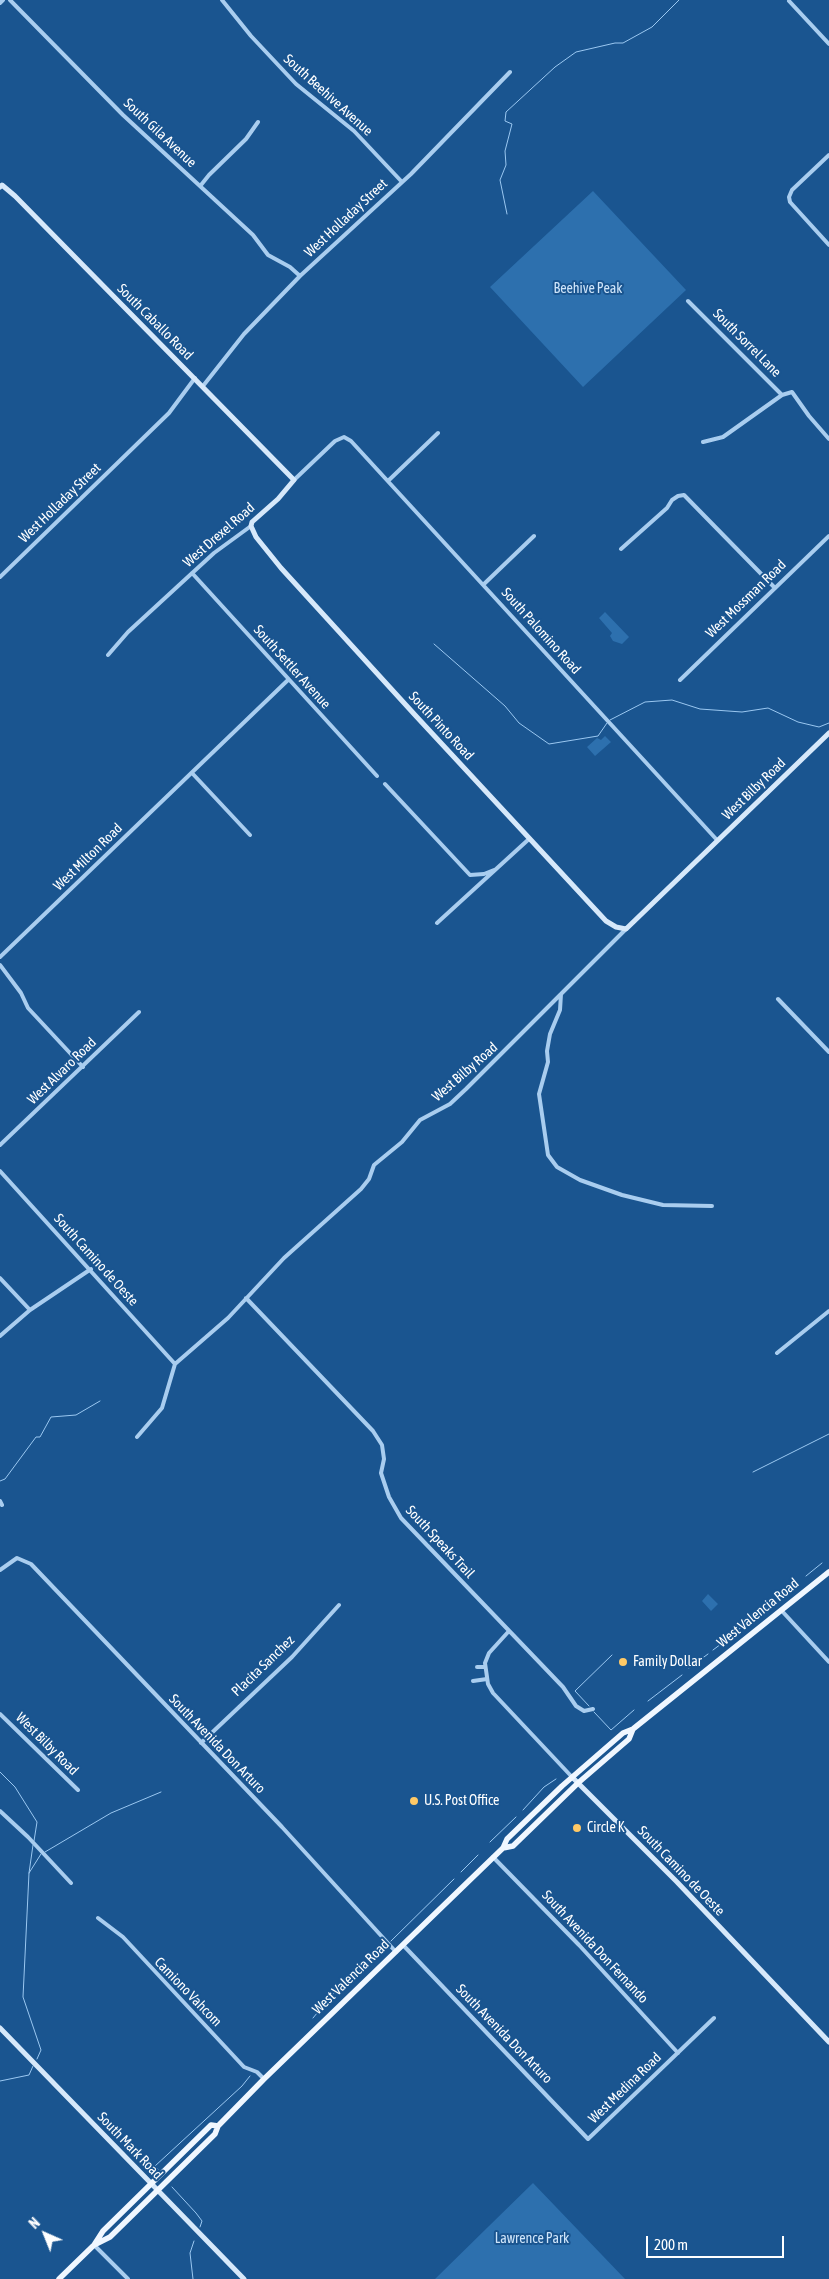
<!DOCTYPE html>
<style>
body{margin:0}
#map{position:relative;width:829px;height:2279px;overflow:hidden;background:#1a5590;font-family:"Asap Condensed",sans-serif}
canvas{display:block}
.north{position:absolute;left:20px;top:2209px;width:50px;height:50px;-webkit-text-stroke:4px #1a5590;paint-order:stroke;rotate:316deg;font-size:14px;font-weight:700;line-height:20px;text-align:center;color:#fff}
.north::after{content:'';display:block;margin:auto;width:18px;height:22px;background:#fff;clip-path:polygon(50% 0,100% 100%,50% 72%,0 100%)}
.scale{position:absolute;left:646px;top:2236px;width:138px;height:22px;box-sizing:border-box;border:2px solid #fff;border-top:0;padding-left:6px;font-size:15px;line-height:18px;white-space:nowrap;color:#fff;-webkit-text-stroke:4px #1a5590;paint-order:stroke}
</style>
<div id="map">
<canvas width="829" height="2279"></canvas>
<div class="north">N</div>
<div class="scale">200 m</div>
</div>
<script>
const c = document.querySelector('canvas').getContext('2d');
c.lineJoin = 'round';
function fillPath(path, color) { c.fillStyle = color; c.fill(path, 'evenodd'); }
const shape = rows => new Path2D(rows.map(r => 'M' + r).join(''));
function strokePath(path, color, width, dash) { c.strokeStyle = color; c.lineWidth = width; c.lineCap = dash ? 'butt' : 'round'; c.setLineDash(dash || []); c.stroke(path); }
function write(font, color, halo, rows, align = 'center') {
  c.font = font + ' "Asap Condensed",sans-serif'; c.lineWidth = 4; c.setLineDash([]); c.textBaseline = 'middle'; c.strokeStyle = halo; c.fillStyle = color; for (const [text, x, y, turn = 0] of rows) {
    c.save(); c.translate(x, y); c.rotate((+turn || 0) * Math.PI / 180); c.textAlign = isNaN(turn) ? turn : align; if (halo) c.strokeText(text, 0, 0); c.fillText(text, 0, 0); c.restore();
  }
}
fillPath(shape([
 [593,191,686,290,583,387,490,287],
 [605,612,629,637,622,644,613,641,610,636,612,633,599,618],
 [605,736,611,742,595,756,587,747,597,738,601,740],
 [708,1594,718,1604,711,1611,702,1601],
 [533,2183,625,2279,435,2279,489,2226]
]), '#2d70ae');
strokePath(shape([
 [507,214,500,180,506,165,505,151,512,124,505,121,506,112,555,67,576,52,615,43,623,43,652,27,679,0],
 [434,644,505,706,519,723,549,744,598,736,607,723],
 [610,720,645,702,672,700,700,709,742,712,768,708,798,722,819,727,829,723],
 [753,1472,829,1434],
 [0,1481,5,1479,36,1437,40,1437,51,1417,76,1415,100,1401],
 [806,1576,822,1563],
 [785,1592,794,1586],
 [764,1610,769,1606],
 [751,1620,758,1614],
 [733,1634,743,1626],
 [713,1650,725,1641],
 [689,1668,708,1654],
 [648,1701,682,1675],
 [589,1706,575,1691,612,1655],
 [594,1712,611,1730,634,1710],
 [0,1772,15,1787,37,1822,34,1841],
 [523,1810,544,1787,556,1779],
 [490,1842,516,1817],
 [45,1852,111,1813,161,1792],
 [461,1872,478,1855],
 [29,1873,33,1845],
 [391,1941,454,1879],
 [358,1972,382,1948],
 [313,2018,331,1996,349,1979],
 [37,2059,41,2050,23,1997,29,1873,41,1854],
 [0,2081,29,2075,33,2066],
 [158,2169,155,2166,242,2086,250,2076],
 [172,2187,196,2213,202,2221,200,2227],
 [193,2279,190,2253,194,2241]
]), '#9bc8f1', 1);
strokePath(shape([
 [10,0,123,115,253,235,268,255,290,267,300,276],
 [222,0,251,36,296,84,354,131,402,182],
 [789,1,829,44],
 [0,3,3,0],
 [829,155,792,190,789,197,790,202,829,245],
 [201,185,209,175,246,139,258,122],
 [688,301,782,395,792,392,809,416,829,439],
 [203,386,244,334,300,276,411,174,510,72],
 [703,442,723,437,782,395],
 [294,480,335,441,344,437,351,441,717,840],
 [388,481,438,433],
 [621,549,667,508,672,500,678,496,684,495,774,587],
 [192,573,377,776],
 [0,577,169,413,195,378],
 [484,584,534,536],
 [108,655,128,632,214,553,251,526],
 [680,680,829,536],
 [192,773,250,835],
 [385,784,470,875,484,874,494,870],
 [437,923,529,839],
 [0,957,288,680],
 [0,965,21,993,28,1008,83,1067],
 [561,994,560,1010,550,1034,547,1051,548,1062,539,1094,548,1155,557,1167,580,1180,622,1195,663,1205,712,1206],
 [778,999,829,1052],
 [0,1145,139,1012],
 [0,1171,175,1364],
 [0,1278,30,1310],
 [246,1298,373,1431,382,1445,384,1459,381,1473,389,1497,401,1518,563,1687,576,1706,584,1711,593,1709],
 [0,1336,30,1310,91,1269],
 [777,1353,829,1311],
 [137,1437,162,1408,175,1364,228,1318,284,1258,361,1189,369,1179,374,1165,402,1142,420,1120,450,1104,466,1089,626,929],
 [0,1501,2,1505],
 [0,1570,17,1558,31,1564,282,1827,396,1952],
 [781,1610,829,1662],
 [509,1631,489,1653,485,1663,488,1684,493,1693,572,1777],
 [477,1667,485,1667],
 [473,1681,487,1679],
 [0,1714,78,1790],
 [201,1743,292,1657,339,1605],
 [0,1811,28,1837,71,1883],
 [493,1857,579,1945,678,2053],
 [98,1918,123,1937,244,2067,257,2072,264,2079],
 [403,1945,588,2139,714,2018],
 [94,2245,128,2279]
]), '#a9cdef', 4);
strokePath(shape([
 [0,187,2,185,15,196,294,480,278,499,252,522,251,526,256,537,281,568,415,715,606,921,616,927,626,929,829,733],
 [572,1777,677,1882,829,2042],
 [0,2028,244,2279]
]), '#d6e8fa', 5);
strokePath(shape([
 [503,1848,513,1846,578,1783,629,1739,633,1729],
 [94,2245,110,2237,163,2185,215,2134,218,2126,264,2079,503,1848,507,1839,562,1786,623,1733,633,1729,829,1572],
 [59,2279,94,2245,103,2231,211,2125,218,2126]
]), '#f0f7ff', 5.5);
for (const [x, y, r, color] of [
 [623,1662,5,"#ffc966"],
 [414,1801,5,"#ffc966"],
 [577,1828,5,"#ffc966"]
]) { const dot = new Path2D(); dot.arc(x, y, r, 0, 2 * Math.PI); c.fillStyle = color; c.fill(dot); strokePath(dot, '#1a5590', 2); }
write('14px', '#fff', '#1a5590', [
 ["South Beehive Avenue",328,95,42],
 ["South Gila Avenue",160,133,43],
 ["West Holladay Street",346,218,-43],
 ["South Caballo Road",155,322,45],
 ["South Sorrel Lane",747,343,45],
 ["West Holladay Street",60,503,-44],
 ["West Drexel Road",219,535,-41],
 ["West Mossman Road",746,599,-44],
 ["South Palomino Road",541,631,48],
 ["South Settler Avenue",292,667,48],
 ["South Pinto Road",441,726,47],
 ["West Bilby Road",754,789,-44],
 ["West Milton Road",88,857,-44],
 ["West Alvaro Road",62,1071,-44],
 ["West Bilby Road",465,1072,-41],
 ["South Camino de Oeste",96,1260,48],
 ["South Speaks Trail",440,1542,47],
 ["West Valencia Road",758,1613,-39],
 ["Placita Sanchez",263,1666,-44],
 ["West Bilby Road",47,1744,45],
 ["South Avenida Don Arturo",217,1744,46],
 ["South Camino de Oeste",681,1871,46],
 ["South Avenida Don Fernando",595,1947,47],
 ["West Valencia Road",351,1977,-44],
 ["Camiono Vahcom",188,1992,46],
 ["South Avenida Don Arturo",504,2034,46],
 ["West Medina Road",625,2088,-44],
 ["South Mark Road",130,2146,46]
]);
write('14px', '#cfe5fa', '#1a5590', [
 ["Beehive Peak",588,289],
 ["Lawrence Park",532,2239]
]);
write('14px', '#fff', '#1a5590', [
 ["Family Dollar",633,1662],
 ["U.S. Post Office",424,1801],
 ["Circle K",587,1828]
], 'left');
</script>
